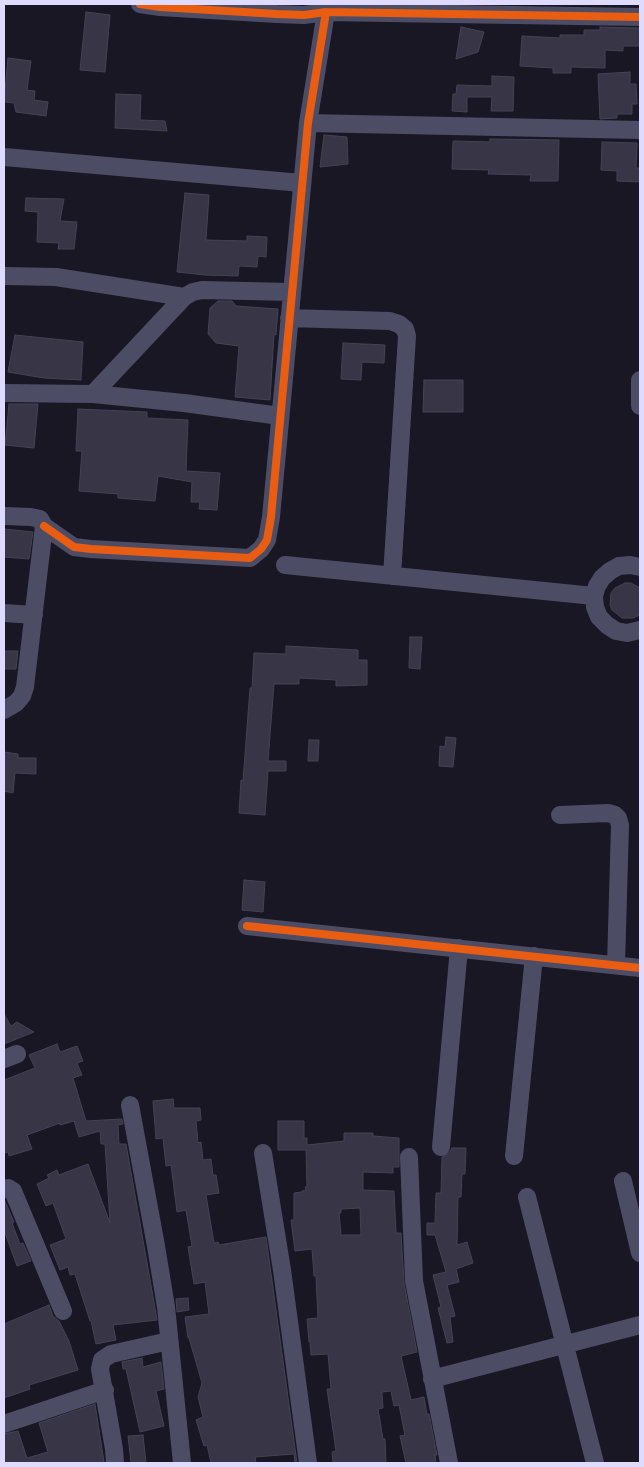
<!DOCTYPE html>
<style>
body{margin:0}
#map{position:relative;width:644px;height:1467px;overflow:hidden;background:#191724;font-family:Manrope,sans-serif}
canvas{display:block}
.frame{position:absolute;inset:0;border:5px solid #dfdaff;pointer-events:none}
</style>
<div id="map">
<canvas width="644" height="1467"></canvas>
<div class="frame"></div>
</div>
<script>
const c = document.querySelector('canvas').getContext('2d');
c.lineJoin = 'round';
function fillPath(path, color) { c.fillStyle = color; c.fill(path, 'evenodd'); }
const shape = rows => new Path2D(rows.map(r => 'M' + r).join(''));
function strokePath(path, color, width, dash) { c.strokeStyle = color; c.lineWidth = width; c.lineCap = dash ? 'butt' : 'round'; c.setLineDash(dash || []); c.stroke(path); }
const building = shape([
 [86,12,110,15,105,72,80,70,86,12],
 [461,27,484,32,478,52,456,59,461,27],
 [600,27,640,28,640,46,623,46,623,51,605,50,605,68,571,67,571,73,553,73,553,68,520,66,522,36,560,38,560,35,584,35,584,30,600,30,600,27],
 [8,58,31,61,27,90,35,91,34,100,48,102,46,116,16,112,14,103,4,102,8,58],
 [630,72,630,84,636,84,637,104,632,104,632,114,617,114,617,118,600,119,598,74,630,72],
 [492,76,514,77,513,111,491,111,492,97,467,97,467,112,452,111,453,94,456,94,457,85,492,86,492,76],
 [116,94,141,95,140,120,165,121,167,131,115,128,116,94],
 [324,135,347,137,348,164,320,167,324,135],
 [490,139,559,140,558,181,530,181,531,175,488,174,489,170,452,169,453,141,490,142,490,139],
 [602,142,637,143,636,168,640,168,640,182,617,181,617,171,601,170,602,142],
 [185,193,209,195,206,240,247,241,247,236,267,237,266,257,258,256,257,267,239,266,238,276,205,275,177,272,185,193],
 [26,198,64,199,60,221,77,222,74,249,58,249,59,243,37,242,38,212,25,211,26,198],
 [218,301,232,301,236,306,278,309,276,335,274,334,270,400,235,397,239,346,216,343,208,334,210,308,218,301],
 [15,335,83,342,81,380,44,378,8,372,15,335],
 [343,343,385,345,384,363,362,362,361,380,341,379,343,343],
 [424,380,463,380,463,412,423,412,424,380],
 [9,404,38,404,34,448,5,445,9,404],
 [78,409,147,412,147,418,188,420,186,471,220,473,217,510,199,509,200,502,191,502,192,482,158,476,155,501,118,498,118,494,79,491,82,451,76,451,78,409],
 [4,529,33,532,29,559,4,557,4,529],
 [625,583,631,583,640,588,640,615,633,618,622,618,612,610,610,605,611,593,615,588,625,583],
 [410,637,422,637,420,669,409,668,410,637],
 [286,646,358,650,358,660,367,660,367,685,336,686,336,680,299,678,299,684,274,684,268,761,286,761,286,771,268,771,265,815,239,813,241,780,243,781,250,688,252,688,254,653,286,654,286,646],
 [4,651,18,651,16,669,4,669,4,651],
 [446,737,456,738,453,767,439,766,440,746,445,747,446,737],
 [309,740,319,740,318,761,308,761,309,740],
 [4,752,18,754,18,758,36,758,36,774,15,773,13,793,4,791,4,752],
 [244,880,265,882,263,912,242,910,244,880],
 [4,1014,11,1026,17,1022,34,1032,4,1044,4,1014],
 [57,1044,60,1052,77,1046,83,1061,77,1063,82,1075,73,1078,86,1121,122,1119,123,1124,118,1125,119,1144,126,1144,155,1308,157,1320,113,1325,116,1340,96,1344,91,1321,90,1321,75,1274,70,1275,68,1267,60,1270,50,1245,66,1239,53,1203,46,1206,37,1184,49,1178,47,1175,57,1170,59,1175,88,1164,110,1223,105,1144,101,1144,100,1131,79,1137,74,1121,60,1125,60,1123,27,1135,32,1149,9,1156,8,1152,4,1153,4,1080,35,1068,29,1055,57,1044],
 [173,1099,174,1108,200,1108,201,1120,196,1121,198,1143,201,1142,203,1160,211,1159,213,1175,216,1175,219,1193,206,1195,214,1243,218,1242,219,1245,266,1237,297,1463,295,1463,294,1454,255,1457,256,1463,211,1463,207,1445,204,1446,196,1420,203,1417,198,1397,202,1383,189,1338,188,1338,185,1317,209,1314,205,1282,194,1284,188,1247,192,1246,186,1210,177,1212,171,1165,166,1166,163,1138,156,1139,153,1101,173,1099],
 [278,1121,304,1121,304,1138,307,1138,307,1145,344,1141,344,1133,373,1133,373,1136,399,1138,399,1167,393,1167,393,1173,363,1172,363,1190,394,1191,396,1233,401,1233,404,1283,417,1352,401,1356,411,1400,424,1397,427,1414,429,1414,437,1455,435,1455,436,1463,406,1463,400,1436,405,1435,399,1405,394,1406,391,1391,382,1392,383,1408,378,1409,383,1439,385,1439,386,1463,333,1463,332,1452,336,1451,327,1389,331,1389,328,1354,311,1355,310,1342,309,1342,307,1319,318,1318,316,1276,314,1276,312,1249,295,1251,291,1220,294,1220,294,1193,302,1192,302,1191,306,1190,305,1187,307,1187,306,1150,278,1150,278,1121],
 [360,1208,361,1235,341,1235,339,1213,341,1213,341,1209,360,1208],
 [452,1148,466,1148,465,1174,462,1174,461,1197,458,1197,457,1245,467,1242,473,1263,456,1269,459,1282,447,1285,455,1316,450,1317,453,1342,447,1343,438,1308,441,1307,433,1275,446,1272,435,1235,427,1235,427,1223,435,1223,436,1193,441,1193,442,1157,449,1153,452,1148],
 [4,1199,14,1222,12,1223,20,1244,23,1243,31,1261,17,1266,4,1230,4,1199],
 [188,1298,189,1310,177,1312,176,1299,188,1298],
 [49,1305,53,1316,59,1321,69,1341,78,1370,29,1385,30,1389,4,1398,4,1324,49,1305],
 [142,1358,143,1367,161,1362,164,1389,156,1391,164,1426,140,1432,126,1369,123,1369,122,1362,142,1358],
 [95,1404,104,1462,99,1463,4,1463,4,1434,18,1431,27,1458,48,1452,39,1423,95,1404],
 [143,1435,146,1463,131,1463,128,1436,143,1435]
]);
fillPath(building, '#383546');
strokePath(building, '#454257', 1);
strokePath(shape([
 [140,4,160,7,277,14,304,15,326,12,640,17],
 [308,123,640,130],
 [4,157,302,183],
 [4,276,56,277,184,297],
 [289,318,390,321,399,324,405,329,407,336,392,576],
 [4,393,93,394,184,403,280,416],
 [93,394,184,297,193,292,202,290,291,292],
 [640,406,640,380],
 [4,516,31,517,40,519,44,526,25,687,22,696,16,703,4,710],
 [44,526,74,547,91,549,250,558,261,549,267,540,271,517,308,123,326,12],
 [285,565,594,596],
 [640,567,630,565,619,566,610,571,602,578,597,586,594,596,595,607,599,617,607,625,616,631,627,633,640,630],
 [4,613,34,615],
 [560,815,608,813,615,815,618,818,620,825,616,965],
 [247,926,640,968],
 [4,1059,17,1054],
 [130,1105,156,1246,166,1307,182,1463],
 [441,1147,459,948],
 [263,1153,282,1270,308,1463],
 [514,1156,534,956],
 [409,1157,414,1281,449,1463],
 [623,1181,640,1253],
 [4,1189,8,1188,13,1191,63,1311],
 [527,1197,595,1463],
 [432,1379,640,1325],
 [4,1424,105,1390],
 [115,1463,114,1449,100,1369,102,1360,111,1354,169,1341]
]), '#4d4c65', 18);
strokePath(shape([
 [140,4,160,7,277,14,304,15,326,12,640,17],
 [44,526,74,547,91,549,250,558,261,549,267,540,271,517,308,123,326,12],
 [247,926,640,968]
]), '#e95d12', 8);
</script>
